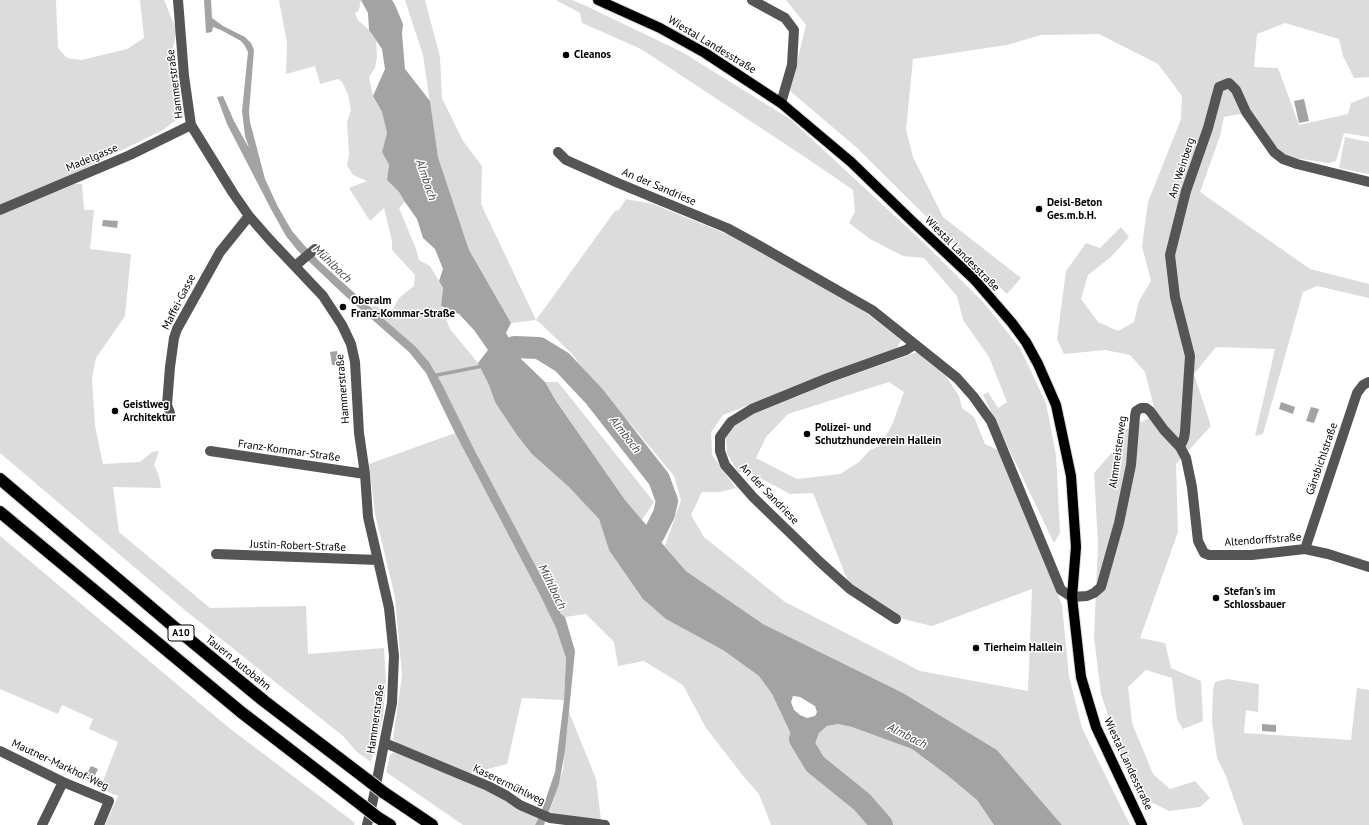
<!DOCTYPE html>
<meta charset="utf-8">
<style>
body{margin:0}
canvas{display:block;background:#fff}
</style>
<canvas width="1369" height="825"></canvas>
<script>
const c = document.querySelector('canvas').getContext('2d');
c.lineJoin = 'round';
function fillPath(path, color) { c.fillStyle = color; c.fill(path, 'evenodd'); }
const shape = rows => new Path2D(rows.map(r => 'M' + r).join(''));
function strokePath(path, color, width, dash) { c.strokeStyle = color; c.lineWidth = width; c.lineCap = dash ? 'butt' : 'round'; c.setLineDash(dash || []); c.stroke(path); }
function write(font, color, halo, rows, align = 'center') {
  c.font = font + ' "PT Sans",sans-serif'; c.lineWidth = 3; c.setLineDash([]); c.textBaseline = 'middle'; c.strokeStyle = halo; c.fillStyle = color; for (const [text, x, y, turn = 0] of rows) {
    c.save(); c.translate(x, y); c.rotate((+turn || 0) * Math.PI / 180); c.textAlign = isNaN(turn) ? turn : align; if (halo) c.strokeText(text, 0, 0); c.fillText(text, 0, 0); c.restore();
  }
}
fillPath(shape([
 [0,0,56,0,58,48,67,58,82,60,127,49,144,38,140,0,164,0,177,31,170,59,173,77,180,90,184,114,163,130,71,175,0,205],
 [279,0,361,0,359,10,355,13,358,20,369,30,376,41,377,56,375,68,369,77,373,96,382,112,387,133,382,152,389,165,387,180,399,192,405,202,399,208,416,249,419,260,430,266,443,288,441,306,450,329,478,363,489,385,495,402,599,519,609,550,723,650,759,676,772,694,799,751,809,767,815,764,818,756,815,744,819,733,827,726,838,724,852,727,912,749,947,775,977,800,994,825,771,825,759,794,744,777,706,728,683,685,644,661,618,666,614,642,586,614,565,617,561,614,474,449,442,384,429,362,415,346,370,307,375,306,391,312,399,298,414,286,415,275,392,250,392,241,384,208,370,221,349,188,367,181,353,175,347,165,349,154,347,122,351,110,348,94,342,82,338,79,320,84,315,66,286,74,287,43],
 [405,0,425,0,440,57,442,98,463,141,482,166,481,204,536,320,615,211,619,210,626,199,653,204,741,240,829,289,868,314,901,340,897,348,723,415,711,432,712,455,736,488,720,492,702,492,691,515,704,537,785,602,920,671,1028,691,1032,589,932,626,903,619,849,584,813,493,790,494,747,471,738,472,727,453,726,438,734,426,749,416,830,383,917,352,946,376,959,396,962,408,974,417,985,444,998,450,1062,605,1069,676,1082,728,1130,825,1062,825,997,750,903,693,763,624,686,571,665,546,681,500,674,476,630,423,617,415,572,354,540,323,536,320,511,323,469,250,438,157,423,55],
 [889,382,904,392,892,425,880,446,870,450,859,462,840,474,797,479,756,458,766,437,788,414],
 [556,0,572,0,584,5,682,52,790,119,925,244,984,303,1020,348,1046,403,1056,455,1060,533,1054,543,983,395,988,392,998,408,1007,402,989,357,963,320,957,296,924,258,903,256,870,239,849,223,855,212,853,190,808,159,641,49,582,23,580,13],
 [786,0,1369,0,1369,77,1354,78,1343,56,1339,39,1285,23,1257,34,1254,67,1278,68,1299,125,1348,114,1351,103,1369,96,1369,137,1344,133,1336,161,1329,163,1287,157,1271,141,1250,112,1224,117,1220,136,1200,192,1310,269,1369,284,1369,298,1317,286,1303,292,1263,434,1255,436,1275,349,1216,347,1194,374,1211,426,1176,464,1178,532,1140,638,1165,643,1171,668,1201,681,1203,721,1183,729,1177,719,1172,678,1146,670,1128,687,1132,723,1153,774,1170,789,1195,781,1210,798,1200,807,1169,811,1145,799,1124,764,1101,694,1094,637,1098,543,1094,473,1115,449,1120,432,1156,415,1145,372,1130,355,1105,350,1064,354,1057,339,1066,271,1086,243,1100,248,1121,227,1129,237,1111,257,1088,275,1081,299,1098,322,1118,331,1134,322,1139,301,1151,281,1142,246,1148,202,1181,119,1182,96,1158,64,1099,34,1041,35,1007,45,913,59,906,130,913,157,943,217,1021,278,1007,294,959,249,856,147,790,91,806,25],
 [1345,137,1369,142,1369,174,1339,168],
 [74,184,82,184,84,210,94,210,90,249,131,254,125,316,96,358,92,378,95,426,103,464,140,462,152,452,159,451,154,465,159,476,161,488,113,487,119,532,210,608,306,606,308,654,384,648,386,680,383,717,371,762,357,752,343,736,186,611,0,453,0,215],
 [545,382,558,382,654,502,642,520,625,500,556,401],
 [455,433,540,595,556,628,566,658,564,700,522,698,507,764,468,774,397,743,393,739,402,675,395,597,375,514,369,464],
 [0,536,228,727,355,823,354,825,105,825,118,796,100,789,118,742,89,729,93,719,62,705,58,714,0,689],
 [1227,679,1259,684,1258,712,1246,710,1244,733,1351,740,1357,688,1369,690,1369,825,1243,825,1226,776,1217,758,1212,721,1213,690,1215,682],
 [569,712,596,779,601,820,549,814,563,770],
 [393,753,396,753,495,793,538,817,535,825,463,825,386,772,390,755]
]), '#dcdcdc');
fillPath(shape([
 [204,0,211,0,212,18,223,26,245,37,251,43,254,50,249,112,250,122,265,179,278,207,292,231,304,245,320,262,370,307,415,346,429,362,442,384,474,449,561,614,565,617,575,651,565,751,559,784,544,825,535,825,542,810,555,772,564,700,566,658,556,628,540,595,455,433,426,373,409,352,342,293,298,251,286,236,272,211,227,124,217,97,223,96,234,121,249,148,245,136,242,111,248,52,245,46,241,41,221,30,213,27,212,32,206,33],
 [361,0,392,0,395,5,403,24,402,34,405,69,430,101,438,157,469,250,511,323,506,333,514,347,521,359,545,382,556,401,625,500,654,534,686,571,763,624,903,693,997,750,1062,825,994,825,977,800,947,775,912,749,852,727,838,724,827,726,819,733,815,744,818,756,815,764,809,768,799,751,772,694,759,676,723,650,666,619,643,599,609,550,599,519,569,487,532,454,517,435,495,402,489,385,478,363,488,350,474,330,459,314,441,306,443,288,439,281,443,269,435,249,423,238,417,219,405,202,399,192,387,180,389,165,382,152,387,133,382,112,373,96,385,69,382,49,369,30,368,13],
 [793,696,800,697,815,706,817,712,815,716,807,718,800,715,794,710,791,702],
 [1304,99,1309,121,1299,123,1294,101],
 [103,220,118,221,117,228,102,226],
 [337,351,339,365,332,365,330,352],
 [1281,402,1295,407,1293,414,1279,409],
 [1311,407,1319,409,1314,423,1306,421],
 [1262,724,1276,725,1276,732,1262,731],
 [91,766,98,769,92,782,84,779]
]), '#a3a3a3');
strokePath(shape([
 [433,375,437,375,483,366]
]), '#a3a3a3', 3.5);
strokePath(shape([
 [500,352,514,347,539,348,562,362,594,396,659,479,667,501,664,514,654,534,640,554],
 [800,739,815,764,862,802,882,825]
]), '#a3a3a3', 22);
const major = shape([
 [598,0,660,28,705,53,781,103,851,162,913,222,974,279,1012,323,1026,342,1038,364,1056,405,1071,476,1076,547,1072,597,1081,677,1096,727,1142,825]
]);
const highway = shape([
 [0,479,173,626,264,701,369,781],
 [0,512,241,712,363,806],
 [383,792,432,825],
 [377,817,390,825]
]);
strokePath(major, '#dbdbdb', 12);
strokePath(highway, '#dbdbdb', 14);
strokePath(shape([
 [178,0,184,76,191,125,233,193,249,216,270,240,323,296,342,325,351,344,355,362,359,433,365,474,368,517,389,608,394,656,392,703,373,800,367,825],
 [752,0,785,18,794,30,792,65,781,103],
 [558,152,566,160,618,183,727,228,758,245,872,310,957,378,973,396,991,421,1061,590,1072,597,1087,596,1094,593,1101,587,1119,523,1131,465,1135,416,1136,411,1141,408,1146,408,1150,411,1164,430,1180,447,1186,458,1192,487,1198,541,1204,553,1209,555,1252,555,1305,549,1328,554,1369,567],
 [0,210,130,155,191,125],
 [295,266,315,249],
 [170,413,167,405,170,367,174,338,177,329,220,252,249,216],
 [1180,447,1184,438,1185,432,1190,356,1175,297,1170,255,1186,191,1208,128,1219,87,1229,83,1236,90,1246,112,1274,152,1283,159,1297,164,1369,182],
 [210,451,365,474],
 [1305,549,1357,393,1363,385,1369,382],
 [216,554,378,560],
 [896,619,850,589,820,562,753,497,725,465,720,451,720,437,731,422,752,409,828,378,906,350,914,345],
 [385,743,488,786,507,796,520,805,550,818,605,825],
 [0,751,63,782,109,801,99,825],
 [42,825,63,782]
]), '#555', 10);
strokePath(major, '#000', 10);
strokePath(highway, '#000', 12);
const highwayBridge = shape([
 [369,781,383,792],
 [363,806,377,817]
]);
strokePath(highwayBridge, '#dbdbdb', 14, []);
strokePath(highwayBridge, '#000', 12);
for (const [x, y, r, color] of [
 [566,55,4,"#000"],
 [1039,209,4,"#000"],
 [343,307,4,"#000"],
 [115,411,4,"#000"],
 [807,434,4,"#000"],
 [1216,598,4,"#000"],
 [976,648,4,"#000"]
]) { const dot = new Path2D(); dot.arc(x, y, r, 0, 2 * Math.PI); c.fillStyle = color; c.fill(dot); strokePath(dot, '#fff', 1.5); }
for (const [x, y, w] of [
 [181,633,26]
]) { const box = new Path2D(); box.roundRect(x - w / 2, y - 8, w, 16, 3); c.fillStyle = '#fff'; c.fill(box); strokePath(box, '#000', 1); }
write('bold 10px', '#000', null, [
 ["A10",181,633]
]);
write('11px', '#000', '#fff', [
 ["Wiestal Landesstraße",712,45,31],
 ["Hammerstraße",175,84,-97],
 ["Madelgasse",92,158,-23],
 ["Am Weinberg",1182,168,-72],
 ["An der Sandriese",659,187,23],
 ["Wiestal Landesstraße",962,254,45],
 ["Maffei-Gasse",179,302,-63],
 ["Hammerstraße",343,389,-95],
 ["Franz-Kommar-Straße",289,451,8],
 ["Almmeisterweg",1118,452,-82],
 ["Gänsbichlstraße",1322,459,-71],
 ["An der Sandriese",769,494,46],
 ["Altendorffstraße",1263,540,-4],
 ["Justin-Robert-Straße",298,546,2],
 ["Tauern Autobahn",238,663,39],
 ["Hammerstraße",376,719,-82],
 ["Wiestal Landesstraße",1128,764,65],
 ["Mautner-Markhof-Weg",60,765,25],
 ["Kaserermühlweg",509,785,26]
]);
write('bold 11px', '#000', '#fff', [
 ["Cleanos",574,55],
 ["Deisl-Beton",1047,203],
 ["Ges.m.b.H.",1047,216],
 ["Oberalm",351,301],
 ["Franz-Kommar-Straße",351,314],
 ["Geistlweg",123,405],
 ["Architektur",123,418],
 ["Polizei- und",815,428],
 ["Schutzhundeverein Hallein",815,441],
 ["Stefan's im",1224,592],
 ["Schlossbauer",1224,605],
 ["Tierheim Hallein",984,648]
], 'left');
write('italic 12px', '#444', '#fff', [
 ["Almbach",426,180,71],
 ["Mühlbach",332,264,44],
 ["Almbach",625,435,52],
 ["Mühlbach",552,587,64],
 ["Almbach",907,736,27]
]);
</script>
